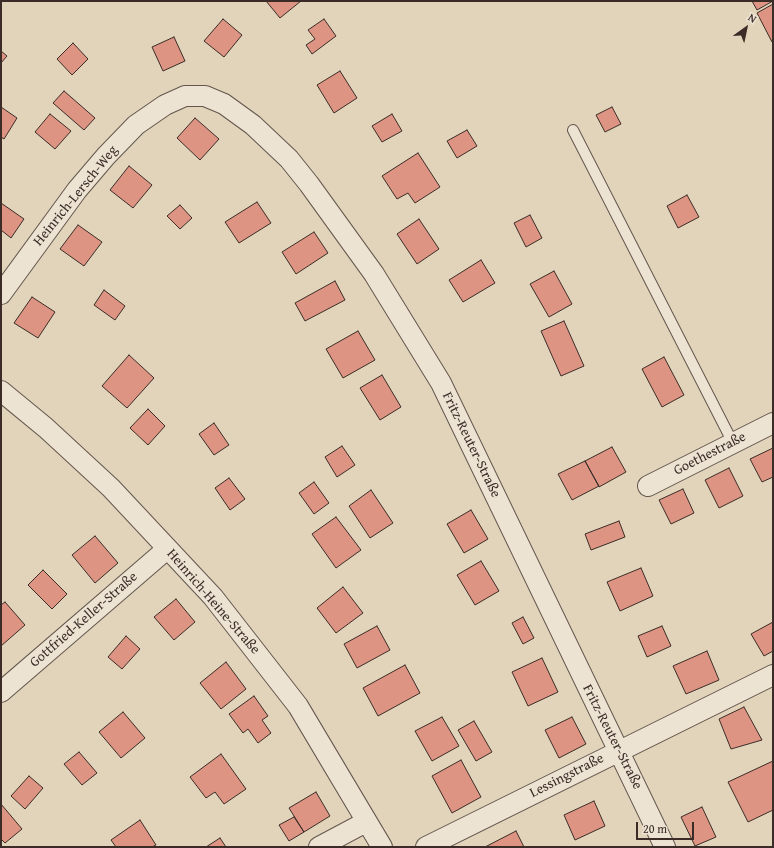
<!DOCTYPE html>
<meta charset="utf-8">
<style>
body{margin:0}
#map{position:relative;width:774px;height:848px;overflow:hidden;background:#e1d4bb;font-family:"Gentium Book Plus",serif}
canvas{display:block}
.frame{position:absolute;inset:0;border:2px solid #3b2c27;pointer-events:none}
.north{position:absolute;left:726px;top:8px;width:40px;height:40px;-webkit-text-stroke:3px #ece3d3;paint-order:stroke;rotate:33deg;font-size:11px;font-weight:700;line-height:16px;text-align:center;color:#3b2c27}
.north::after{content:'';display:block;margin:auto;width:14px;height:18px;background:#3b2c27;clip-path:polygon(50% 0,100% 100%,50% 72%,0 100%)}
.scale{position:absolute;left:636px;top:822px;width:58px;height:18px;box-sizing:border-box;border:2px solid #3b2c27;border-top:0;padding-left:5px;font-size:12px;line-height:14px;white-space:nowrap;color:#3b2c27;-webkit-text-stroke:3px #ece3d3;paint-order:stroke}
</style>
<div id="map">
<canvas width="774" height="848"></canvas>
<div class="frame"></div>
<div class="north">N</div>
<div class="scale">20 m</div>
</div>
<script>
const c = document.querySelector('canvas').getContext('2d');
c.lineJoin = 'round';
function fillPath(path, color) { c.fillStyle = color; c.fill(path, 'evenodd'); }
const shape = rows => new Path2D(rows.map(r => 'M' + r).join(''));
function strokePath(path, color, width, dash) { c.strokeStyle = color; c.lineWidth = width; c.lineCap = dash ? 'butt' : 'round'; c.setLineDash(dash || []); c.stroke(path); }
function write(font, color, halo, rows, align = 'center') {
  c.font = font + ' "Gentium Book Plus",serif'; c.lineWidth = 3; c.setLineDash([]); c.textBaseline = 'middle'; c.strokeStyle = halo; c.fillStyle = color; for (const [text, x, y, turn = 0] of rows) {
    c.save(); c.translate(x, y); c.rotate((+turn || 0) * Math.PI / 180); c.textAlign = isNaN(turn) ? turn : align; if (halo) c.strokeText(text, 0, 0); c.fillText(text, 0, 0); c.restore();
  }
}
const building = shape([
 [266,1,301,1,280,18,266,1],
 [752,1,773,1,757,10,752,1],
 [773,4,773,42,772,42,757,13,773,4],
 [223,19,242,35,224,57,204,41,223,19],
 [324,19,336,36,312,54,306,45,315,39,308,30,324,19],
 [174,37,185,61,163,71,152,47,174,37],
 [73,43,88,59,72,75,57,59,73,43],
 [1,51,7,56,1,63,1,51],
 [340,71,357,98,334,113,317,85,340,71],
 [64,91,95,118,84,130,53,103,64,91],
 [1,107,17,118,4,139,1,137,1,107],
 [612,107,621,124,605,132,596,115,612,107],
 [50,114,71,131,55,149,35,132,50,114],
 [392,114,402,131,382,142,372,126,392,114],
 [195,118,219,139,200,160,177,138,195,118],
 [467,130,477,146,457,158,447,141,467,130],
 [418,153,440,187,415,203,408,193,397,199,382,176,418,153],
 [129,166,152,185,133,208,110,190,129,166],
 [687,195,699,217,678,228,667,206,687,195],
 [257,202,271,223,239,243,225,222,257,202],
 [1,203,24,219,11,238,1,230,1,203],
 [180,205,192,218,180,229,167,216,180,205],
 [530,215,542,238,526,247,514,223,530,215],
 [419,219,439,249,417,264,397,234,419,219],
 [78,225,102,242,84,266,60,249,78,225],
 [314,232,328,253,296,274,282,252,314,232],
 [481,260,495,283,463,302,449,280,481,260],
 [554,271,572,304,549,317,530,284,554,271],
 [335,281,345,300,305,321,295,303,335,281],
 [104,290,125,306,115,320,94,305,104,290],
 [32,297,55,312,38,338,14,323,32,297],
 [564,321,584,366,561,376,541,331,564,321],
 [358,331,375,360,343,378,326,349,358,331],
 [129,355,154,378,127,408,102,386,129,355],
 [664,357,684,395,662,407,642,369,664,357],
 [382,375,401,407,380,420,360,388,382,375],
 [148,409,165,426,148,445,130,428,148,409],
 [214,423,229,445,214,455,199,434,214,423],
 [342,446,355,465,337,477,325,457,342,446],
 [612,447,626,472,599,487,585,461,612,447],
 [773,448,773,477,762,482,750,459,773,448],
 [585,461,599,486,572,500,558,474,585,461],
 [729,468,743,496,719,508,705,480,729,468],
 [229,478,245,499,230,510,215,488,229,478],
 [314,482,329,503,314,514,299,493,314,482],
 [683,489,694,513,671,524,659,500,683,489],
 [371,490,393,523,370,538,349,506,371,490],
 [471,510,488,539,464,553,447,524,471,510],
 [336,517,361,550,336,568,312,534,336,517],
 [619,521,625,537,591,550,585,534,619,521],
 [95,536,118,563,95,583,72,555,95,536],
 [481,561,499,591,475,605,457,575,481,561],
 [641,568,653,596,620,611,607,582,641,568],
 [43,570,67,594,52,609,28,585,43,570],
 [343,587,363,613,336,633,317,608,343,587],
 [176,599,195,622,174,640,154,617,176,599],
 [5,602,25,625,1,646,1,605,5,602],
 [523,617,534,638,523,644,512,623,523,617],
 [773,622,773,651,764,656,751,634,773,622],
 [377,626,390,650,357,668,344,644,377,626],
 [662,626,671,646,647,657,638,636,662,626],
 [126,636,140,649,122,669,108,657,126,636],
 [707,651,719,680,686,694,673,666,707,651],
 [542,658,558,692,528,706,512,672,542,658],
 [226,662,246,689,221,709,200,683,226,662],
 [405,665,420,693,378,716,363,688,405,665],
 [254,696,268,716,262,720,271,733,258,743,248,729,243,733,229,714,254,696],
 [744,707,762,740,731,749,719,719,744,707],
 [123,712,145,738,121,758,99,732,123,712],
 [442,717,459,746,432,761,415,731,442,717],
 [572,717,586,744,559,758,545,730,572,717],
 [474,721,492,752,476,761,458,730,474,721],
 [79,752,97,773,82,785,64,764,79,752],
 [221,754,246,789,224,804,215,792,206,798,190,777,221,754],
 [461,760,481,797,452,813,432,776,461,760],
 [773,761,773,810,748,822,728,782,773,761],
 [29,776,43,788,25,809,11,796,29,776],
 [316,792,330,816,304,832,289,808,316,792],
 [594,801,605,826,575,840,564,815,594,801],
 [1,804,22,829,5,843,1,839,1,804],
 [702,807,716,837,695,846,681,817,702,807],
 [294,817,304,832,289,841,279,825,294,817],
 [140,820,156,845,152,847,116,847,111,840,140,820],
 [516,831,524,847,485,847,516,831],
 [220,838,226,847,206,847,220,838]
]);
fillPath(building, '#dd9482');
strokePath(building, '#3b2c27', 1);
const service = shape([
 [573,130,733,443]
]);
const minor = shape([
 [1,294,77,190,106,156,136,125,165,105,185,96,205,96,224,104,253,125,289,159,309,184,374,274,441,383,665,847],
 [1,391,46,428,111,488,213,597,298,706,382,847],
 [648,486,773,423],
 [1,692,167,549],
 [319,847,366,822],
 [426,847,773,675]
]);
strokePath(service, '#64564c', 12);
strokePath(minor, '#64564c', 22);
strokePath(service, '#ece3d3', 10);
strokePath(minor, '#ece3d3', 20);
write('14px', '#3b2c27', '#ece3d3', [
 ["Heinrich-Lersch-Weg",76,196,-51],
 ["Fritz-Reuter-Straße",471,445,64],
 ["Goethestraße",710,454,-27],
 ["Heinrich-Heine-Straße",213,602,49],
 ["Gottfried-Keller-Straße",84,620,-41],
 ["Fritz-Reuter-Straße",612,737,63],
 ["Lessingstraße",567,776,-27]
]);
</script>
